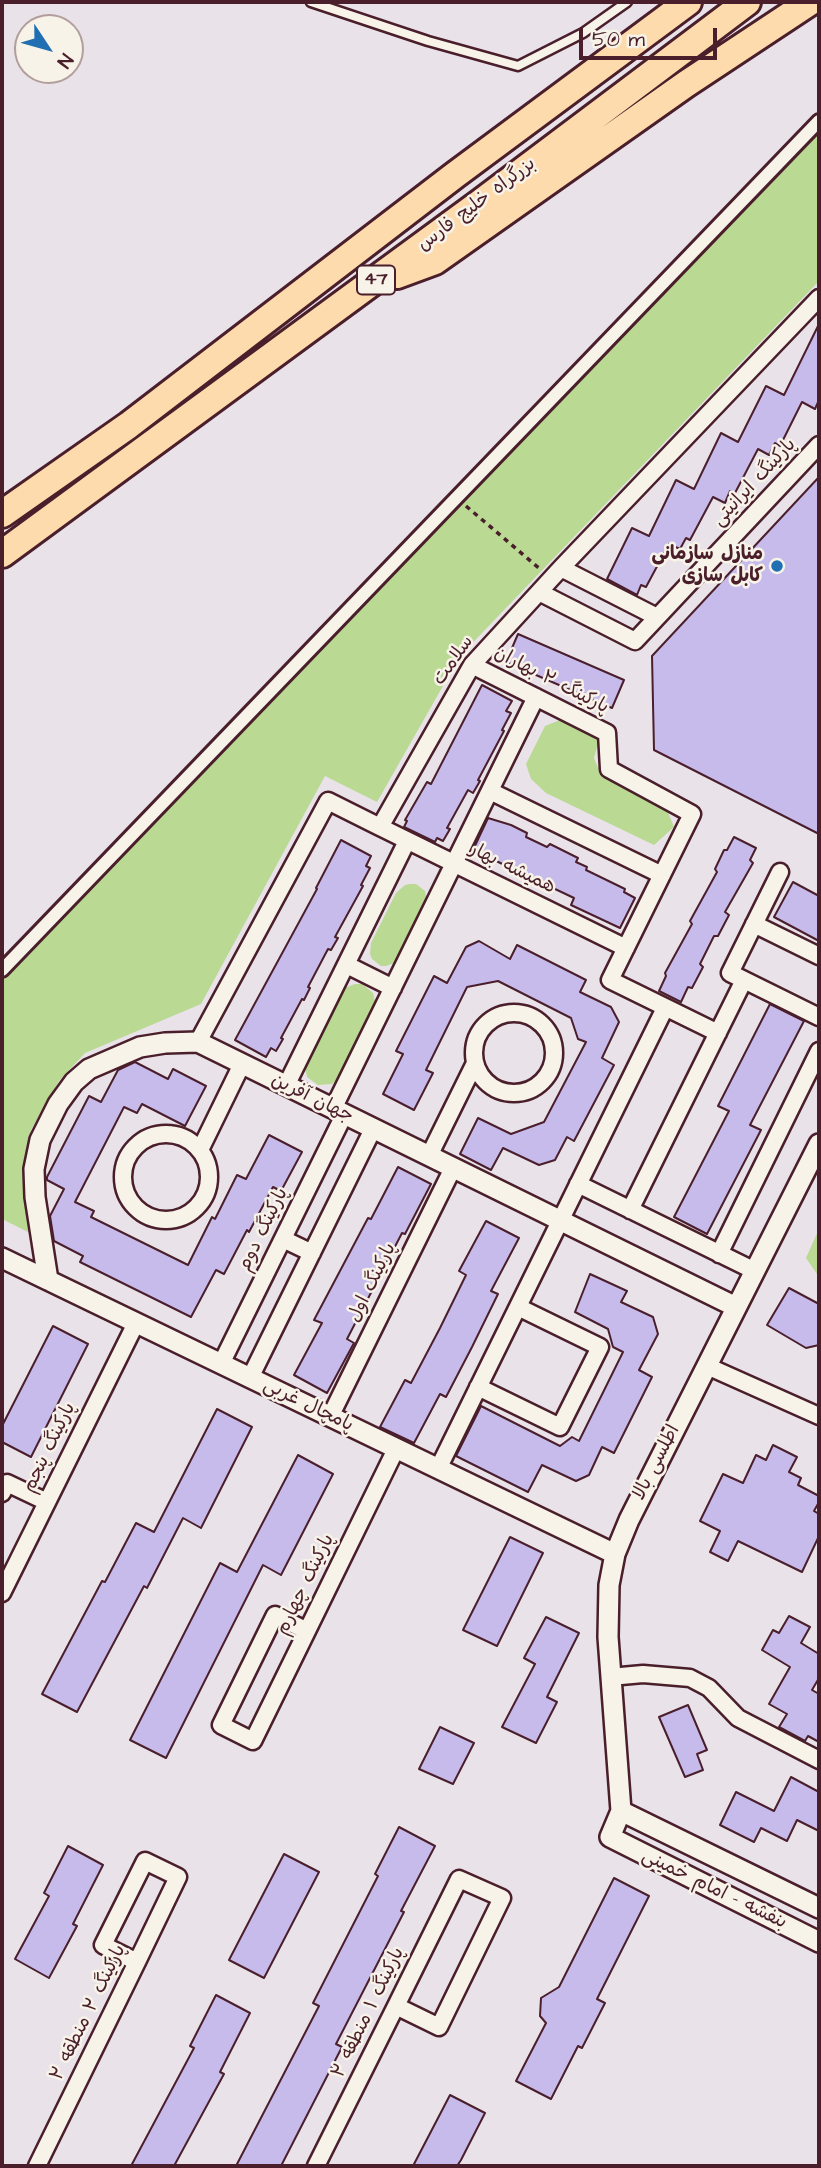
<!DOCTYPE html>
<meta charset="utf-8">
<style>
body{margin:0}
#map{position:relative;width:821px;height:2168px;overflow:hidden;background:#e9e2e9;font-family:"Architects Daughter",sans-serif}
canvas{display:block}
.frame{position:absolute;inset:0;border:4px solid #4a1f2b;pointer-events:none}
.north{position:absolute;left:14px;top:14px;width:70px;height:70px;box-sizing:border-box;background:#f7f3e8;border:2px solid #b29e9c;border-radius:50%;rotate:126deg;font-size:19px;font-weight:700;line-height:28px;text-align:center;color:#4a1f2b}
.north::after{content:'';display:block;margin:auto;width:24px;height:32px;background:#1f6fb2;clip-path:polygon(50% 0,100% 100%,50% 72%,0 100%)}
.scale{position:absolute;left:579px;top:28px;width:138px;height:32px;box-sizing:border-box;border:4px solid #4a1f2b;border-top:0;padding-left:9px;font-size:21px;line-height:24px;white-space:nowrap;color:#4a1f2b;-webkit-text-stroke:5px #f7f3e8;paint-order:stroke}
</style>
<div id="map">
<canvas width="821" height="2168"></canvas>
<div class="frame"></div>
<div class="north">N</div>
<div class="scale">50 m</div>
</div>
<script>
const c = document.querySelector('canvas').getContext('2d');
c.lineJoin = 'round';
function fillPath(path, color) { c.fillStyle = color; c.fill(path, 'evenodd'); }
const shape = rows => new Path2D(rows.map(r => 'M' + r).join(''));
function strokePath(path, color, width, dash) { c.strokeStyle = color; c.lineWidth = width; c.lineCap = dash ? 'butt' : 'round'; c.setLineDash(dash || []); c.stroke(path); }
function write(font, color, halo, rows, align = 'center') {
  c.font = font + ' "Architects Daughter","Playpen Sans Arabic",sans-serif'; c.lineWidth = 5; c.setLineDash([]); c.textBaseline = 'middle'; c.strokeStyle = halo; c.fillStyle = color; for (const [text, x, y, turn = 0] of rows) {
    c.save(); c.translate(x, y); c.rotate((+turn || 0) * Math.PI / 180); c.textAlign = isNaN(turn) ? turn : align; if (halo) c.strokeText(text, 0, 0); c.fillText(text, 0, 0); c.restore();
  }
}
fillPath(shape([
 [819,112,819,281,460,656,377,802,325,776,201,1004,85,1053,59,1081,31,1130,24,1166,30,1233,2,1219,2,962],
 [560,720,588,732,599,740,594,758,601,775,667,810,674,827,654,845,546,793,531,779,526,764,545,726],
 [410,884,416,884,425,891,427,902,397,962,386,966,381,966,372,959,370,954,371,943,396,893,405,885],
 [355,984,362,984,373,993,376,1006,342,1075,332,1084,318,1085,307,1077,304,1063,342,989],
 [819,1229,819,1277,806,1258]
]), '#bad992');
const building = shape([
 [819,324,819,400,815,409,802,402,780,446,775,443,769,455,758,449,735,493,730,491,725,503,713,497,690,540,686,538,680,549,669,544,646,587,641,585,637,595,607,579,632,528,649,536,676,480,694,489,721,433,738,442,766,386,784,395,819,324],
 [819,477,819,834,654,750,652,656,819,477],
 [518,634,624,680,612,708,506,662,518,634],
 [482,685,512,701,506,711,511,713,502,730,504,731,478,780,480,781,473,793,468,790,447,828,450,829,443,841,437,838,435,842,404,827,407,821,405,820,427,782,431,784,482,685],
 [488,818,511,825,527,833,526,837,547,847,550,844,578,858,576,862,587,867,586,870,625,889,624,892,635,898,620,928,571,905,574,898,473,850,488,818],
 [734,837,756,848,750,860,753,863,725,912,729,915,718,936,714,936,700,964,703,967,692,988,688,987,681,1002,659,991,666,976,665,973,692,924,690,921,717,872,715,869,724,850,727,850,734,837],
 [341,840,371,856,366,866,370,868,361,885,363,886,335,937,338,938,331,950,328,949,308,987,310,988,304,1000,302,999,281,1038,283,1039,276,1051,271,1048,266,1057,235,1040,317,889,316,888,341,840],
 [793,882,819,896,819,941,774,917,793,882],
 [479,941,510,959,517,945,586,980,580,992,611,1007,619,1022,602,1058,614,1065,574,1141,567,1137,555,1160,539,1165,503,1148,491,1170,460,1154,478,1118,511,1134,544,1122,586,1042,578,1039,571,1018,498,981,467,987,426,1070,433,1073,414,1110,383,1094,403,1054,396,1051,434,976,447,983,466,947,479,941],
 [770,1004,804,1021,750,1125,761,1130,707,1234,674,1217,729,1111,718,1106,770,1004],
 [135,1062,168,1079,173,1069,206,1086,185,1126,142,1104,137,1113,124,1107,75,1202,94,1211,91,1217,188,1265,212,1217,215,1219,237,1175,246,1179,269,1135,302,1152,281,1191,273,1187,249,1232,247,1230,224,1274,216,1270,191,1317,80,1262,83,1256,54,1241,50,1216,64,1189,47,1180,47,1177,89,1096,101,1102,118,1070,135,1062],
 [398,1167,431,1184,405,1234,402,1233,347,1339,354,1343,327,1393,294,1375,322,1323,314,1320,368,1218,371,1219,398,1167],
 [486,1221,519,1238,491,1291,498,1294,472,1347,446,1397,440,1394,414,1443,380,1427,405,1380,411,1383,440,1328,466,1275,459,1271,486,1221],
 [590,1274,627,1291,621,1302,653,1317,658,1334,639,1370,652,1377,614,1453,602,1447,589,1475,576,1481,542,1465,528,1492,456,1456,481,1406,560,1446,572,1437,579,1441,623,1352,613,1347,608,1329,575,1312,590,1274],
 [789,1288,819,1304,819,1345,806,1348,767,1325,789,1288],
 [53,1326,88,1344,31,1457,2,1442,2,1426,53,1326],
 [217,1409,252,1427,201,1528,183,1518,147,1588,144,1586,77,1712,42,1694,102,1581,105,1582,136,1523,154,1532,217,1409],
 [773,1445,797,1457,789,1472,801,1478,798,1485,819,1496,819,1502,814,1511,819,1514,819,1536,802,1572,738,1541,728,1561,710,1552,720,1531,700,1521,723,1474,743,1483,756,1455,766,1460,773,1445],
 [298,1455,333,1474,281,1575,263,1565,166,1758,130,1740,220,1563,237,1572,298,1455],
 [510,1537,543,1553,497,1646,463,1630,510,1537],
 [789,1616,810,1627,801,1643,819,1654,819,1678,812,1690,819,1694,819,1742,808,1736,805,1741,779,1727,787,1714,769,1704,790,1667,762,1650,773,1630,779,1633,789,1616],
 [546,1617,579,1633,547,1697,557,1702,536,1743,502,1727,535,1664,524,1658,546,1617],
 [688,1705,707,1750,697,1754,703,1770,685,1777,659,1717,688,1705],
 [440,1727,474,1743,453,1784,419,1769,440,1727],
 [791,1777,819,1792,819,1831,797,1820,787,1841,761,1828,754,1842,720,1825,736,1792,774,1811,791,1777],
 [399,1827,435,1846,401,1911,404,1912,336,2044,342,2047,281,2166,236,2166,319,2006,313,2003,378,1876,375,1874,399,1827],
 [68,1846,103,1865,73,1924,77,1926,49,1978,15,1959,49,1896,44,1893,68,1846],
 [284,1854,319,1872,264,1978,229,1960,284,1854],
 [614,1878,649,1896,597,1999,605,2003,582,2048,578,2046,551,2099,516,2081,546,2023,540,2016,541,1998,559,1987,614,1878],
 [216,1995,250,2013,220,2072,224,2074,174,2166,131,2166,194,2048,190,2046,216,1995],
 [450,2095,485,2113,461,2160,457,2166,413,2166,450,2095]
]);
fillPath(building, '#c7bbec');
strokePath(building, '#4a1f2b', 2);
const service = shape([
 [311,2,428,41,518,66,583,33,627,2]
]);
const pedestrian = shape([
 [2,970,819,121]
]);
const minor = shape([
 [561,568,657,617],
 [539,592,635,641,819,445],
 [472,665,607,733,609,769,692,814,610,980,718,1033],
 [490,791,662,875],
 [380,827,626,948],
 [780,872,730,973,819,1017],
 [754,924,819,956],
 [347,965,393,988],
 '474 1053a40 40 0 1 1 80 0a40 40 0 1 1-80 0Z',
 [198,1042,328,801,380,827,472,665,561,568,819,298],
 [286,1086,407,841],
 [333,1109,536,697],
 '123 1177a43 43 0 1 1 86 0a43 43 0 1 1-86 0Z',
 [200,1150,242,1064],
 [429,1156,475,1063],
 [578,1184,755,1271],
 [630,1210,744,980],
 [283,1239,312,1253],
 [719,1254,819,1051],
 [221,1364,344,1115],
 [707,1366,819,1416],
 [250,1378,373,1129],
 [478,1387,560,1427,600,1347,518,1307],
 [330,1417,453,1168],
 [438,1469,665,1008],
 [2,1493,7,1483,47,1502],
 [2,1593,136,1323],
 [307,1631,275,1615,221,1725,253,1741,307,1631,396,1449],
 [610,1677,643,1674,690,1678,709,1688,738,1718,819,1760],
 [37,2166,137,1962,178,1877,145,1861,103,1945,137,1962],
 [316,2166,396,2006,459,1879,502,1898,439,2027,396,2006]
]);
const tertiary = shape([
 [819,1144,629,1520,615,1554,609,1585,608,1637,621,1811,610,1837,819,1942],
 [2,1258,615,1554],
 [48,1280,35,1197,34,1169,40,1140,58,1104,74,1082,89,1069,140,1047,165,1043,198,1042,736,1307],
 [621,1811,819,1908]
]);
const trunk = shape([
 [397,275,435,261,686,84,810,2],
 [2,514,129,425,455,175,688,2],
 [2,554,480,203,747,2]
]);
strokePath(service, '#4a1f2b', 13);
strokePath(pedestrian, '#4a1f2b', 18);
strokePath(minor, '#4a1f2b', 21);
strokePath(tertiary, '#4a1f2b', 24);
strokePath(trunk, '#4a1f2b', 32);
strokePath(shape([
 [466,506,540,569]
]), '#4a1f2b', 3.5, [5, 5]);
strokePath(service, '#f7f3e8', 8);
strokePath(pedestrian, '#f7f3e8', 12);
strokePath(minor, '#f7f3e8', 16);
strokePath(tertiary, '#f7f3e8', 19);
strokePath(trunk, '#fedbac', 26);
for (const [x, y, r, color] of [
 [777,566,7,"#1f6fb2"]
]) { const dot = new Path2D(); dot.arc(x, y, r, 0, 2 * Math.PI); c.fillStyle = color; c.fill(dot); strokePath(dot, '#f7f3e8', 2.5); }
for (const [x, y, w] of [
 [376,280,38]
]) { const box = new Path2D(); box.roundRect(x - w / 2, y - 14.5, w, 29, 5); c.fillStyle = '#f7f3e8'; c.fill(box); strokePath(box, '#4a1f2b', 2); }
write('bold 18px', '#4a1f2b', null, [
 ["47",376,280]
]);
write('19px', '#4a1f2b', '#f7f3e8', [
 ["بزرگراه خلیج فارس",477,205,-37],
 ["پارکینگ ایرانیتی",755,483,-47],
 ["سلامت",454,661,-55],
 ["پارکینگ ۲ بهاران",551,681,27],
 ["همیشه بهار",512,869,26],
 ["جهان آفرین",312,1099,26],
 ["پارکینگ دوم",264,1230,-64],
 ["پارکینگ اول",373,1283,-64],
 ["پامچال غربی",308,1406,26],
 ["پارکینگ پنجم",50,1448,-64],
 ["اطلسی بالا",657,1463,-63],
 ["پارکینگ چهارم",306,1585,-64],
 ["بنفشه - امام خمینی",714,1890,26],
 ["پارکینگ ۲ منطقه ۲",89,2013,-64],
 ["پارکینگ ۱ منطقه ۲",369,2013,-64]
]);
write('bold 19px', '#4a1f2b', '#f7f3e8', [
 ["منازل سازمانی",763,555],
 ["کابل سازی",763,577]
], 'right');
</script>
